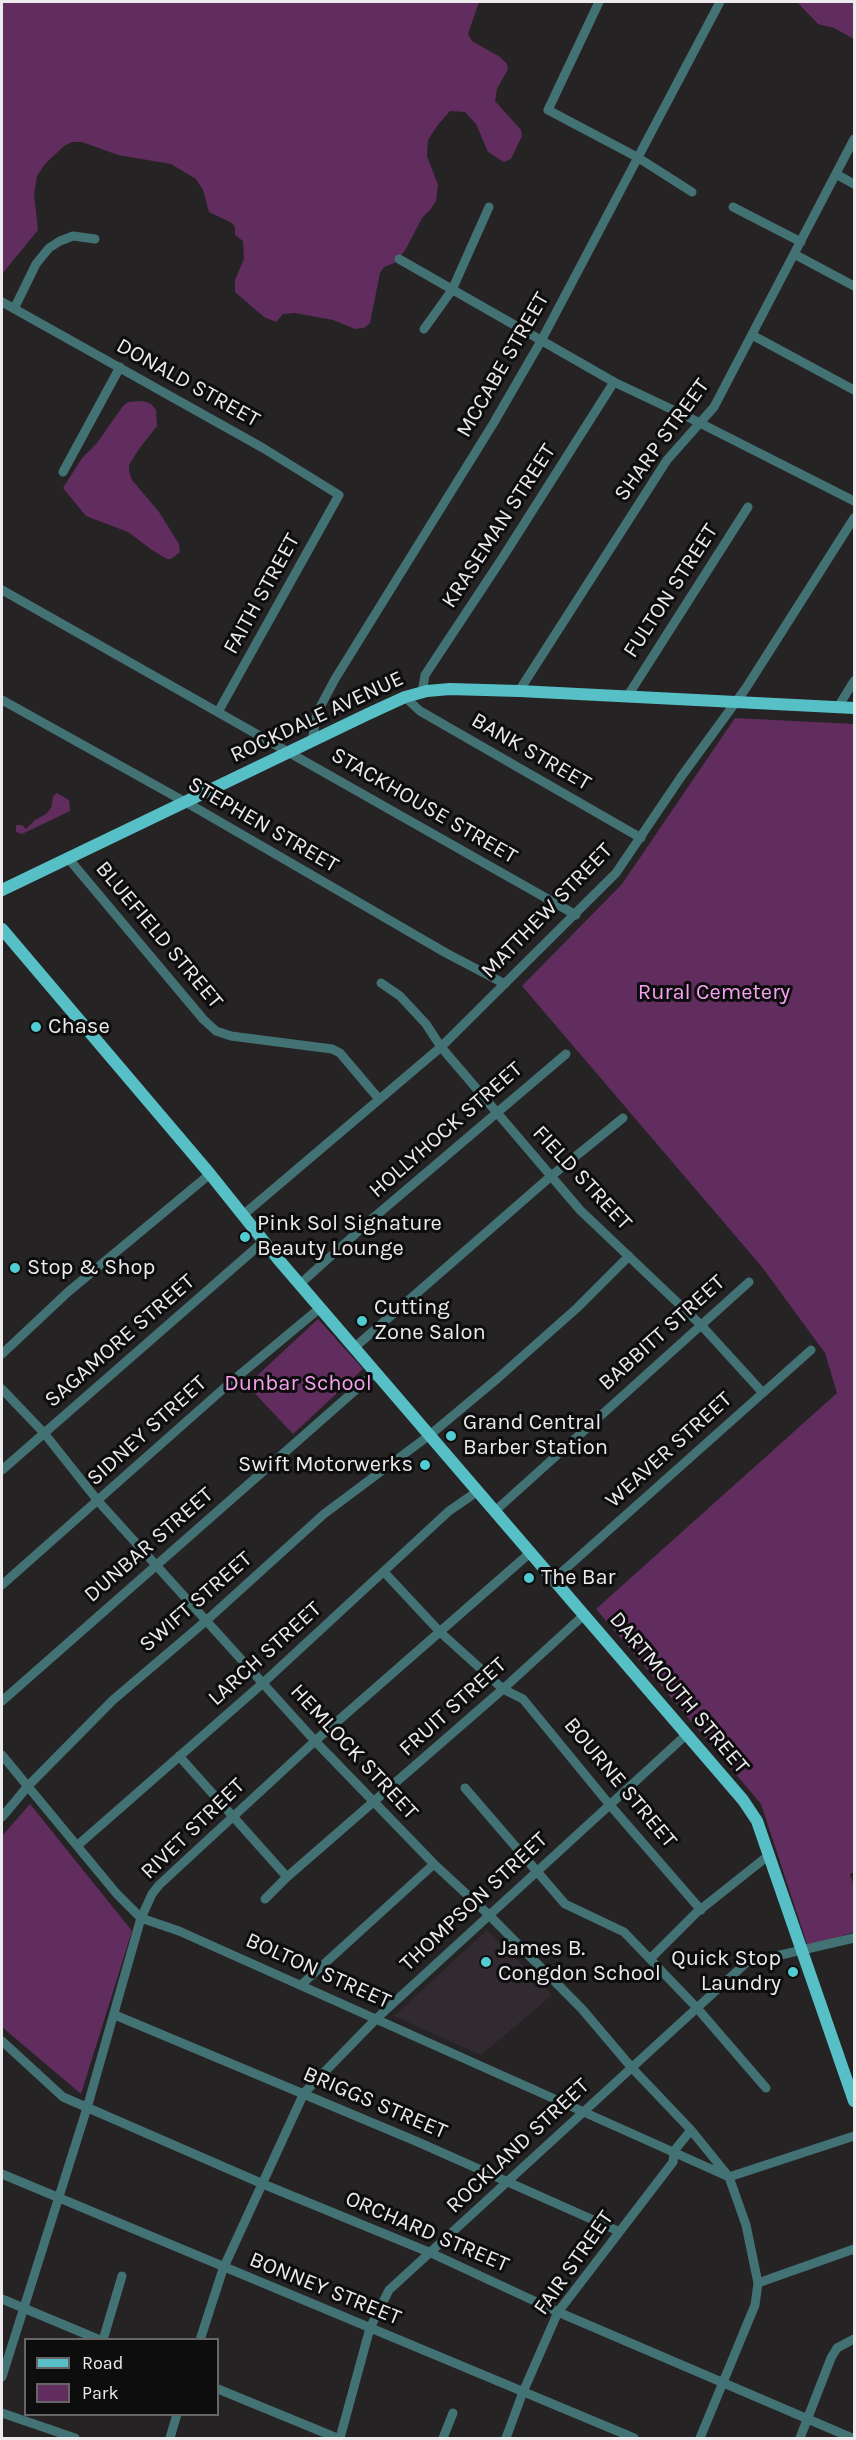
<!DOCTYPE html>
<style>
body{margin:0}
#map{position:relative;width:856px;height:2440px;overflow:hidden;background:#262325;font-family:Karla,sans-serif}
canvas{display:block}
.frame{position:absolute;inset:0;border:3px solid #eceaec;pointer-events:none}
.legend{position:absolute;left:24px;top:2338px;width:195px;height:78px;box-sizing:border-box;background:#0e0d0e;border:2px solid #676567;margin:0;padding:8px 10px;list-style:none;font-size:18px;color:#eceaec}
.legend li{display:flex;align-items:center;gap:12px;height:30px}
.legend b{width:30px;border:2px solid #676567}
</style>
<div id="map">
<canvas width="856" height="2440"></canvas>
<div class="frame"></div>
<ul class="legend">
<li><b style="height:8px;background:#57c0c6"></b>Road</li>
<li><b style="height:16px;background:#602d5e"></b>Park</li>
</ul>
</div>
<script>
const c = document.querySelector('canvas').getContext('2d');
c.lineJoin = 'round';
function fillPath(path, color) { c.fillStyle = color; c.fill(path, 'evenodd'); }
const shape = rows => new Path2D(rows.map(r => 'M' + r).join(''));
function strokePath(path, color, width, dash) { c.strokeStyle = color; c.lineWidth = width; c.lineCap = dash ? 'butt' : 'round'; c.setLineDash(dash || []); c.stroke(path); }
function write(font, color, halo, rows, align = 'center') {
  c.font = font + ' Karla,sans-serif'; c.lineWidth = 6; c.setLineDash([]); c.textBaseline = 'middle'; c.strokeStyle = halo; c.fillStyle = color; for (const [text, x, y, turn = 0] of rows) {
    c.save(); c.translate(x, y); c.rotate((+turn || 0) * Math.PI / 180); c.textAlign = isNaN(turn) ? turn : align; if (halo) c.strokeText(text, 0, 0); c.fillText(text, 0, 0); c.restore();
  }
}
fillPath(shape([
 [487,1930,552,1995,481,2055,394,2016]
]), '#322a31');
fillPath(shape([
 [2,2,479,2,468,34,472,41,500,57,507,64,508,69,497,89,495,101,521,130,522,136,511,159,504,162,488,152,476,124,465,112,450,111,437,126,428,140,427,156,438,185,436,201,430,210,422,218,407,247,397,262,384,267,380,273,370,323,364,328,355,329,333,320,295,313,283,314,276,322,264,317,235,292,235,280,244,259,243,241,235,235,235,227,232,223,209,212,203,190,196,179,171,164,118,155,82,142,72,142,64,146,45,164,37,176,34,194,38,230,2,274],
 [797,2,854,2,854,39,834,28,818,24],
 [143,401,151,404,156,410,157,426,139,449,129,465,129,471,132,480,159,512,179,544,180,552,171,559,167,559,152,550,128,532,86,516,63,488,82,458,97,443,123,406,128,402],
 [735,718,854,724,854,1872,850,1874,854,1886,854,1932,808,1947,761,1804,596,1609,837,1393,825,1353,762,1267,522,986,622,884],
 [57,793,69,800,70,811,22,834,16,832,16,825,22,825,26,829,35,820,46,814,51,808,53,796],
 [318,1319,363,1369,293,1434,247,1385],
 [30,1804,132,1931,81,2094,2,2027,2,1836]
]), '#602d5e');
strokePath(shape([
 [599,2,548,110,637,157,692,192],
 [836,174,854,184],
 [733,207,801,242],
 [794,254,854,286],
 [399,259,614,382,690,418,854,501],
 [2,302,263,448,339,495,218,712],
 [14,309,36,264,49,248,60,241,73,236,95,239],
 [424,329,452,290,489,207],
 [752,335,854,390],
 [63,472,120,367],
 [2,590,576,915],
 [519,691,667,460,714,407,854,139],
 [422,693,425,675,503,557,614,382],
 [405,697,420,711,641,838],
 [627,697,748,507],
 [2,700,196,808,446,953,505,984],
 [838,707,854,681],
 [312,741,317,713,335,679,493,424,541,341,720,2],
 [68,858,203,1019,216,1031,231,1036,332,1049,340,1053,379,1099],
 [381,983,400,996,426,1024,441,1047,580,1210,701,1325,763,1393],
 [243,1215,441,1047,616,873,681,777,746,688,854,518],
 [300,1284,372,1219,566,1054],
 [355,1347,550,1177,623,1118],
 [2,1354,68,1292,210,1174],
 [2,1389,44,1433,98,1501,315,1741,434,1864,489,1915,582,2009,632,2068,691,2130,729,2177,746,2225,758,2283,755,2305,700,2438],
 [2,1470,264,1241],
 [495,1511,749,1282],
 [385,1573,440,1632,503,1689,523,1699,609,1804,701,1910],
 [554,1579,811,1350],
 [2,1585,231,1382,320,1308],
 [2,1701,376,1372],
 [2,1755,116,1893,141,1918,179,1931,729,2177,854,2136],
 [179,1756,287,1877],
 [465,1788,565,1904,624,1932,697,2008,766,2088],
 [2,1817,28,1786,113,1700,207,1620,324,1514,431,1434,498,1378,577,1308,629,1256],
 [78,1845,263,1683,449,1511,478,1491],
 [265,1899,287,1877,503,1689,585,1614],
 [650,1959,696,1913,769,1855],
 [301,1985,434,1864],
 [115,2015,418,2142,618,2231],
 [2,2041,63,2097,263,2184,431,2253,558,2312,852,2438],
 [2,2174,634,2438],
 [758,2283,854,2249],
 [2,2299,100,2340],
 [103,2340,122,2276],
 [200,2340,223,2269,304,2093,376,2019,686,1735],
 [2,2377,87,2108,141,1918,152,1894,159,1885,315,1741,531,1552],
 [218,2389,337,2438],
 [2,2413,75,2438],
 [170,2438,177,2414],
 [340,2438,370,2328,389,2290,746,1963,854,1938],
 [443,2438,453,2413],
 [506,2438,523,2392,558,2312,673,2162,674,2151,691,2130],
 [800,2438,831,2358,837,2348,854,2339]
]), '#437274', 9);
strokePath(shape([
 [2,890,368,714,405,697,427,691,450,689,519,691,854,708],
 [2,929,210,1174,278,1259,743,1800,757,1821,854,2101]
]), '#57c0c6', 12);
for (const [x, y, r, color] of [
 [36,1027,6,"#51ccd3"],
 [245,1237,6,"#51ccd3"],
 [15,1268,6,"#51ccd3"],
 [362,1321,6,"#51ccd3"],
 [451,1436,6,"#51ccd3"],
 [425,1465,6,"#51ccd3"],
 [529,1578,6,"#51ccd3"],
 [486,1962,6,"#51ccd3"],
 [793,1972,6,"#51ccd3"]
]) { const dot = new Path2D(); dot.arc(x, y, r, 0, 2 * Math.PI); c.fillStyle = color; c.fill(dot); strokePath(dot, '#0e0d0e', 2); }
write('22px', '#eceaec', '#0e0d0e', [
 ["MCCABE STREET",503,365,-60],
 ["DONALD STREET",188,383,29],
 ["SHARP STREET",662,440,-54],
 ["KRASEMAN STREET",499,526,-57],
 ["FULTON STREET",671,591,-57],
 ["FAITH STREET",262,594,-61],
 ["ROCKDALE AVENUE",317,717,-25],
 ["BANK STREET",531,752,30],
 ["STACKHOUSE STREET",424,806,30],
 ["STEPHEN STREET",263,825,30],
 ["MATTHEW STREET",547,911,-46],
 ["BLUEFIELD STREET",159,935,50],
 ["HOLLYHOCK STREET",446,1130,-41],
 ["FIELD STREET",582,1178,47],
 ["BABBITT STREET",662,1333,-42],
 ["SAGAMORE STREET",120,1341,-41],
 ["SIDNEY STREET",147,1431,-42],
 ["WEAVER STREET",669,1450,-42],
 ["DUNBAR STREET",149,1545,-41],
 ["SWIFT STREET",196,1602,-41],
 ["LARCH STREET",265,1654,-42],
 ["DARTMOUTH STREET",679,1693,50],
 ["FRUIT STREET",453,1707,-42],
 ["HEMLOCK STREET",354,1752,47],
 ["BOURNE STREET",620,1783,50],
 ["RIVET STREET",193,1829,-44],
 ["THOMPSON STREET",474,1902,-43],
 ["BOLTON STREET",318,1971,24],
 ["BRIGGS STREET",375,2103,23],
 ["ROCKLAND STREET",518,2146,-43],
 ["ORCHARD STREET",427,2232,23],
 ["FAIR STREET",574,2263,-55],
 ["BONNEY STREET",325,2289,22]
]);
write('22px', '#f6a0f0', '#0e0d0e', [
 ["Rural Cemetery",714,993],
 ["Dunbar School",298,1384]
]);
write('22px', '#eceaec', '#0e0d0e', [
 ["Chase",48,1027],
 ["Pink Sol Signature",257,1224],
 ["Beauty Lounge",257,1249],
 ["Stop & Shop",27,1268],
 ["Cutting",374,1308],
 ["Zone Salon",374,1333],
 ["Grand Central",463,1423],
 ["Barber Station",463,1448],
 ["Swift Motorwerks",413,1465,"right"],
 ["The Bar",541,1578],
 ["James B.",498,1949],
 ["Congdon School",498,1974],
 ["Quick Stop",781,1959,"right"],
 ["Laundry",781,1984,"right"]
], 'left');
</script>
